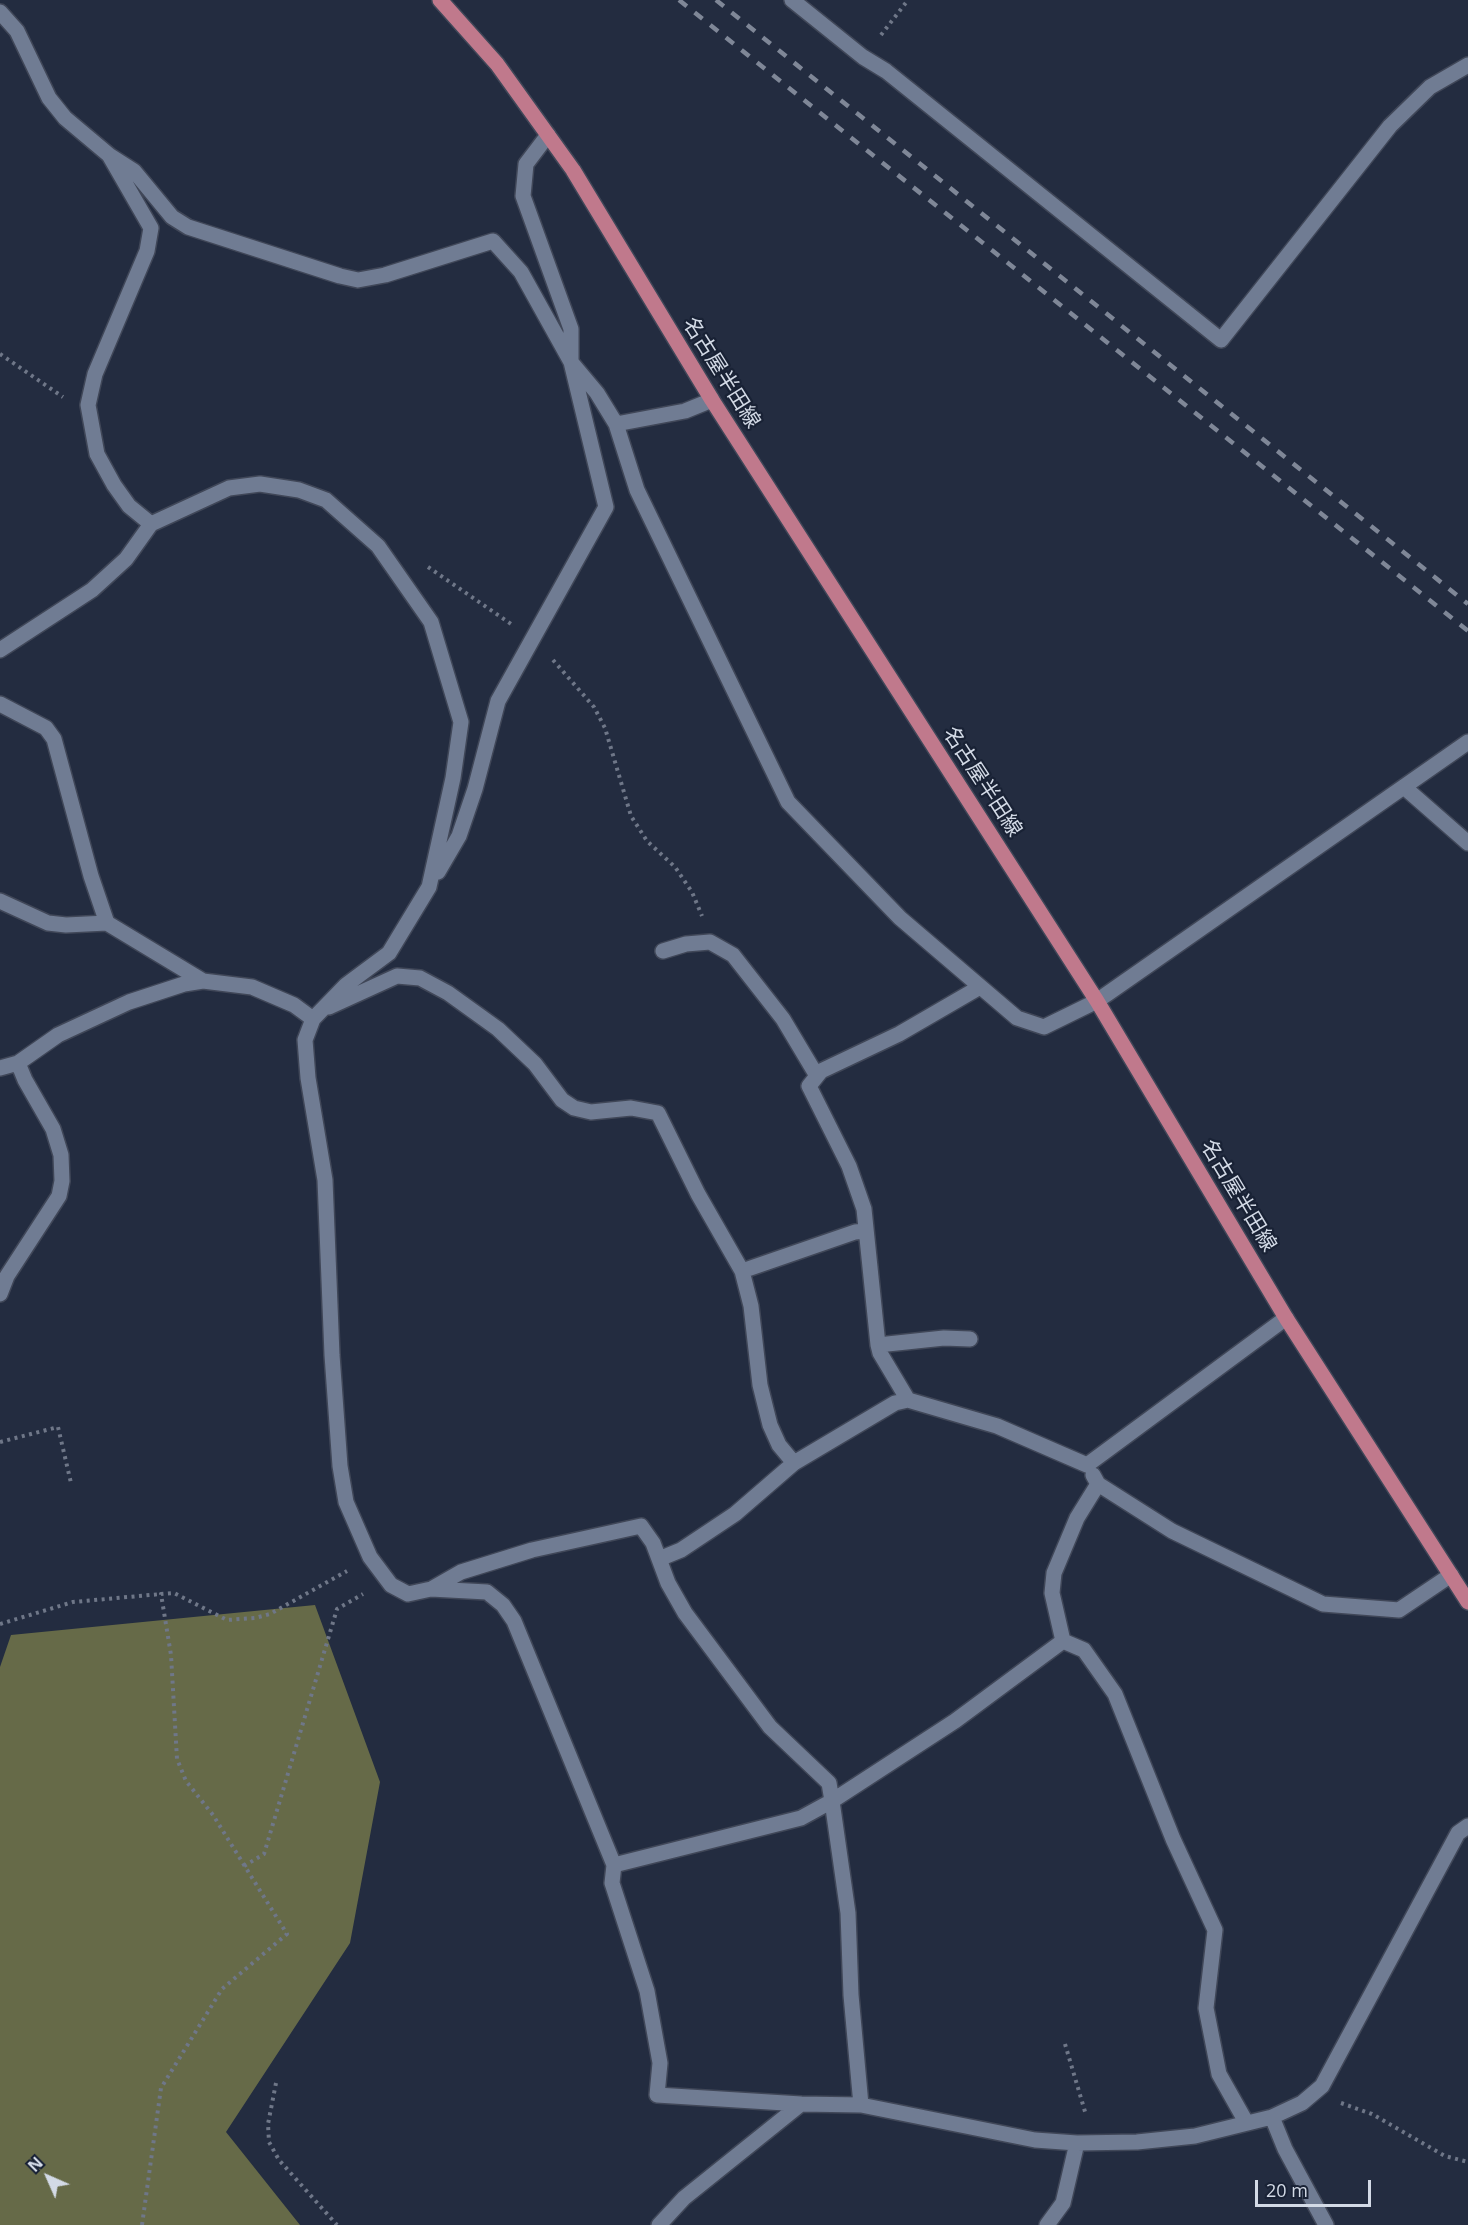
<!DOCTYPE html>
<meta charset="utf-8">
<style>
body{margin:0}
#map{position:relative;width:1468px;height:2225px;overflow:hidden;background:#232c40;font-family:"Open Sans",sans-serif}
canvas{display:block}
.north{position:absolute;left:18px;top:2147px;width:60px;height:60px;-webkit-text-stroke:4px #192235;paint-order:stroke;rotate:315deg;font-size:16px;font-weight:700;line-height:24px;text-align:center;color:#d3dae6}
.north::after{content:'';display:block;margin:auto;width:21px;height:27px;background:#d3dae6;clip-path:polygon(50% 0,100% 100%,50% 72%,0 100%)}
.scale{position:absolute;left:1255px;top:2180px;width:116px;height:27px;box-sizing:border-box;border:3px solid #d3dae6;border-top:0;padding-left:8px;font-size:18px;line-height:21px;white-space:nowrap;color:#d3dae6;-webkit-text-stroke:4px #192235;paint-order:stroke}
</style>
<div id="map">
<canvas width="1468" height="2225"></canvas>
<div class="north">N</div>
<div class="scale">20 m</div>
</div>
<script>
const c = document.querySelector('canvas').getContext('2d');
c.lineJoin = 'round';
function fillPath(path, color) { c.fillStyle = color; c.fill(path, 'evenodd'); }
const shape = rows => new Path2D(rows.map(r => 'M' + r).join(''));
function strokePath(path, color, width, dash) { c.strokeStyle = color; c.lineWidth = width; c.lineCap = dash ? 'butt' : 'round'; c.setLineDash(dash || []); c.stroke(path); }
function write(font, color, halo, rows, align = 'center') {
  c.font = font + ' "Open Sans","Noto Sans JP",sans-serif'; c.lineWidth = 4.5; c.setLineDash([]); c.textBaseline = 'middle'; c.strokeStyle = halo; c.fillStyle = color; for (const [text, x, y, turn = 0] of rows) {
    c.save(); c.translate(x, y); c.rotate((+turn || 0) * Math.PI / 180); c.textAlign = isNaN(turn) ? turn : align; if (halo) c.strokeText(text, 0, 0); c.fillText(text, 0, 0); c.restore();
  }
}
fillPath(shape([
 [315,1605,380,1782,350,1943,226,2132,300,2225,0,2225,0,1667,11,1635]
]), '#666a48');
const minor = shape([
 [792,0,863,57,886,71,1221,340,1390,126,1430,87,1468,65],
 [0,12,17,31,49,98,65,118,109,155,151,228,147,251,95,374,88,405,97,454,114,485,129,506,151,524],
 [109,155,134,171,172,217,188,227,340,276,358,280,385,275,493,241,521,272,571,362,597,393,616,424,685,411,712,400],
 [616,424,637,490,788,802,900,918,1017,1018,1044,1027,1097,1001,1468,742],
 [0,650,92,590,126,559,151,524,229,488,260,484,299,490,326,500,378,546,431,622,461,722,453,778,429,887,389,953,346,985,313,1019,305,1040,308,1078,325,1180,332,1355,340,1466,346,1502,370,1557,391,1585,408,1594,431,1589,487,1592,503,1605,514,1621,614,1865,801,1818,832,1801,848,1913,851,1995,861,2105],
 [0,704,46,728,54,739,91,876,107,923,203,981],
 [1404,787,1468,843],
 [438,872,459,836,475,789,498,701,606,507,571,362,571,329,523,196,526,164,548,135],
 [0,901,48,923,66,925,107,923],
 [663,951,686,944,710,942,733,955,783,1019,817,1076],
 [980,987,899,1034,821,1071,809,1086,849,1166,864,1209,878,1345,880,1353,908,1400,997,1426,1087,1465,1286,1318],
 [329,1007,397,976,420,978,448,993,498,1029,535,1064,562,1100,574,1108,591,1112,631,1108,658,1113,698,1194,742,1271,751,1306,760,1385,770,1425,779,1445,794,1463,895,1403,908,1400],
 [0,1068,18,1063,58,1035,129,1002,184,984,203,981,252,987,294,1005,313,1019],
 [742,1271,855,1232,866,1231],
 [0,1294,7,1276,59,1196,62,1181,61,1155,53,1129,25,1080,18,1063],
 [878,1345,944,1338,970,1339],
 [1093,1475,1098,1484,1172,1531,1323,1604,1399,1610,1451,1575],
 [659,1559,681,1550,735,1514,794,1463],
 [433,1588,461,1572,532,1550,641,1526,653,1543,668,1583,685,1613,770,1727,829,1783,832,1801,955,1721,1063,1641,1052,1593,1054,1573,1077,1518,1098,1484],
 [1063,1641,1084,1650,1115,1694,1173,1839,1215,1930,1206,2008,1219,2074,1246,2122],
 [614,1865,612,1883,647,1991,660,2063,657,2095,801,2104],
 [1272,2117,1285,2149,1326,2225],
 [659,2225,684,2198,801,2104,861,2105,1035,2140,1077,2143,1137,2142,1195,2136,1272,2117,1302,2103,1322,2086,1458,1833,1468,1826],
 [1047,2225,1063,2203,1077,2143]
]);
const major = shape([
 [440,0,497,64,573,170,712,400,1097,1001,1286,1318,1468,1602]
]);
strokePath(minor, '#404758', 18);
strokePath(major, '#404758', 18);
strokePath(shape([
 [881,35,908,0],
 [0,354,63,397],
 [428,567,511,624],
 [553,660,594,707,605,728,631,816,647,841,675,867,692,892,702,916],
 [0,1442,58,1427,71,1483],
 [0,1624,73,1602,161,1594],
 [244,1866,264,1854,337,1609,363,1594],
 [1065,2044,1086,2115],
 [276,2083,268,2124,269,2142,279,2160,337,2225],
 [1341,2103,1372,2114,1445,2156,1468,2162],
 [142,2225,161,2088,222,1989,287,1934,213,1815,186,1781,177,1759,171,1655,161,1594,174,1593,227,1620,255,1618,270,1614,347,1571]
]), '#6f7788', 4, [3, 4.5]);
strokePath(minor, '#707c93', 15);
strokePath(major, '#c0798c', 15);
strokePath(shape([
 [679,0,1468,631],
 [716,0,1468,604]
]), '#7f8797', 4.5, [10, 10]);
write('21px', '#d3dae6', '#192235', [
 ["名古屋半田線",721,373,58],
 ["名古屋半田線",982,782,57],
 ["名古屋半田線",1238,1196,59]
]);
</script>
